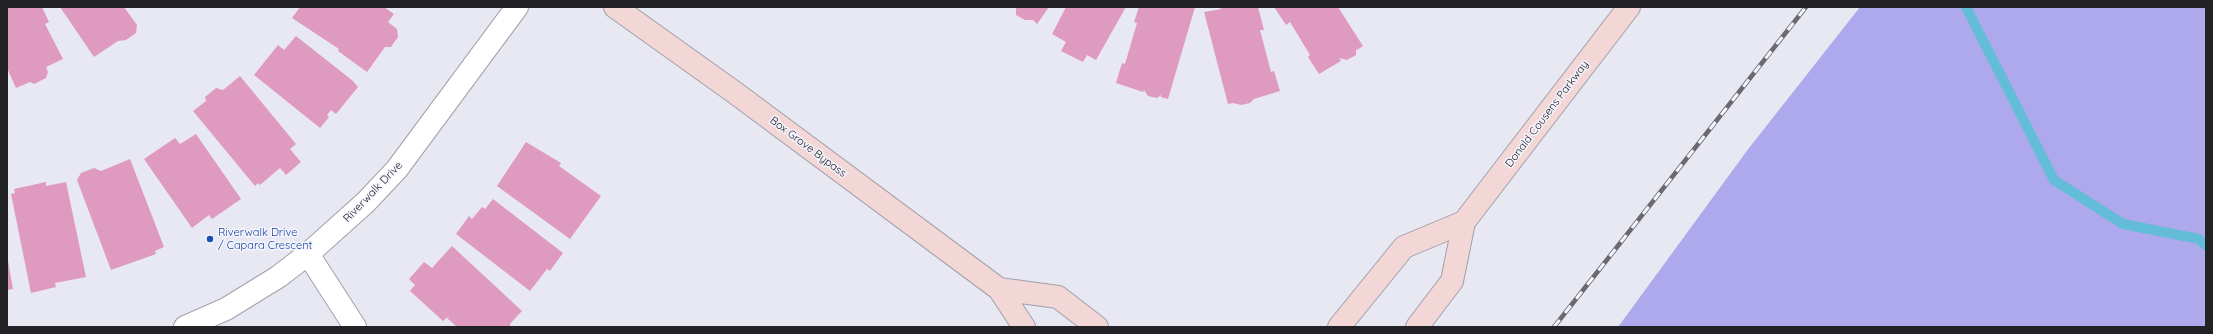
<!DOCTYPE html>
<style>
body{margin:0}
#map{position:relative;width:2213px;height:334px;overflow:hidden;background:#e8e8f3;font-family:Quicksand,sans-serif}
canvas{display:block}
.frame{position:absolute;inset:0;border:8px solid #222226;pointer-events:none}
</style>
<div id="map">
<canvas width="2213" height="334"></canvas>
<div class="frame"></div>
</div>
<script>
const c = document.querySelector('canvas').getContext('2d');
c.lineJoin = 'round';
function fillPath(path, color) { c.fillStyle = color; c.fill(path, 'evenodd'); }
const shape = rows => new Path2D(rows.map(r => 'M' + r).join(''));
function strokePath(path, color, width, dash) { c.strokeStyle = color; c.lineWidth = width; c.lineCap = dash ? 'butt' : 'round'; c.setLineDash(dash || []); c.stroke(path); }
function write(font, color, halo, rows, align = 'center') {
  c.font = font + ' Quicksand,sans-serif'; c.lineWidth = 3; c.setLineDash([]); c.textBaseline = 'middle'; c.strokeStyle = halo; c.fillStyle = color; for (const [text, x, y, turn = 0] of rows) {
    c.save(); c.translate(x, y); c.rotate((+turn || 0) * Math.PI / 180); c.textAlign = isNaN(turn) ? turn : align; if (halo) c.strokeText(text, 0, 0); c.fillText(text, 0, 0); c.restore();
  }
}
fillPath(shape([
 [1860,7,2206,7,2206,327,1618,327,1749,148]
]), '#ada9ec');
strokePath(shape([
 [1966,7,2054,180,2123,224,2199,239,2206,246]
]), '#63bdd8', 10);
fillPath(shape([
 [7,7,42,7,49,22,45,24,63,59,46,67,48,72,46,78,34,84,30,82,16,88,7,68],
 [60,7,124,7,137,25,136,33,126,40,118,41,94,57],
 [300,7,384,7,394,14,388,22,397,29,398,37,391,47,385,47,367,72,338,51,339,49,292,18],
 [1016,7,1049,7,1037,24,1033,20,1025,20,1016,15],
 [1066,7,1126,7,1096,60,1087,55,1083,62,1061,51,1066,42,1052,34],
 [1139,7,1195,7,1168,99,1161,97,1161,95,1157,98,1148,96,1144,90,1143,92,1116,83,1122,63,1125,64,1137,23,1134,22],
 [1220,7,1258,7,1264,30,1260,30,1271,72,1274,71,1280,91,1254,99,1250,103,1241,105,1233,103,1228,104,1204,12,1221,9],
 [1274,7,1338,7,1363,46,1357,50,1356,49,1356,55,1347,60,1339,58,1341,61,1319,74,1308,57,1310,55,1290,22,1286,25],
 [296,36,353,81,358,87,336,114,331,110,327,115,329,117,320,128,254,75,278,45,284,50],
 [240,76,296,144,290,149,301,162,286,175,280,168,260,185,258,183,255,186,193,111,206,101,205,97,216,88,223,90],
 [196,134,241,199,212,219,209,215,192,228,144,159,175,138,180,144],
 [526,142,561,163,559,166,601,196,570,239,497,186],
 [130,159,164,247,155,251,156,254,111,270,77,180,81,173,94,168,101,171],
 [46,182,46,186,66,182,86,277,55,283,56,287,31,293,11,194,15,193,14,189],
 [493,199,563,253,550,271,547,269,530,291,456,234,469,216,472,219,482,207,485,209],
 [452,246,522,311,510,324,510,327,457,327,447,318,450,315,443,321,410,291,415,285,409,279,424,262,432,268],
 [7,255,13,289,7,290]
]), '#df9abf');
const street = shape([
 [308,254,355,327],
 [185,327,226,309,278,277,308,254,366,202,397,169,517,7]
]);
const secondary = shape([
 [615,7,734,92,999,289,1024,327],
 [999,289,1058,297,1097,327],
 [1339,327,1404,247,1464,222],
 [1417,327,1452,281,1464,222,1629,7]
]);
strokePath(street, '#a0a0ab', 24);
strokePath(secondary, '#a0a0ab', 24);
strokePath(street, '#fff', 22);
strokePath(secondary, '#f2d7d6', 22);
const rail = shape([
 [1554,327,1806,7]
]);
strokePath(rail, '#69696f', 4.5);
strokePath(rail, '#f5f5ff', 3, [9]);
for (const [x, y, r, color] of [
 [210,239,4,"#1a4fb4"]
]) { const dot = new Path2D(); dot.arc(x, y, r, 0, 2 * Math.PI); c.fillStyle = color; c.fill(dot); strokePath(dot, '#f5f5ff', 1.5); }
write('11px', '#222226', '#f5f5ff', [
 ["Donald Cousens Parkway",1547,114,-53],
 ["Box Grove Bypass",808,147,37],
 ["Riverwalk Drive",373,192,-46]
]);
write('11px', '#164399', '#f5f5ff', [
 ["Riverwalk Drive",218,233],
 ["/ Capara Crescent",218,246]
], 'left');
</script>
